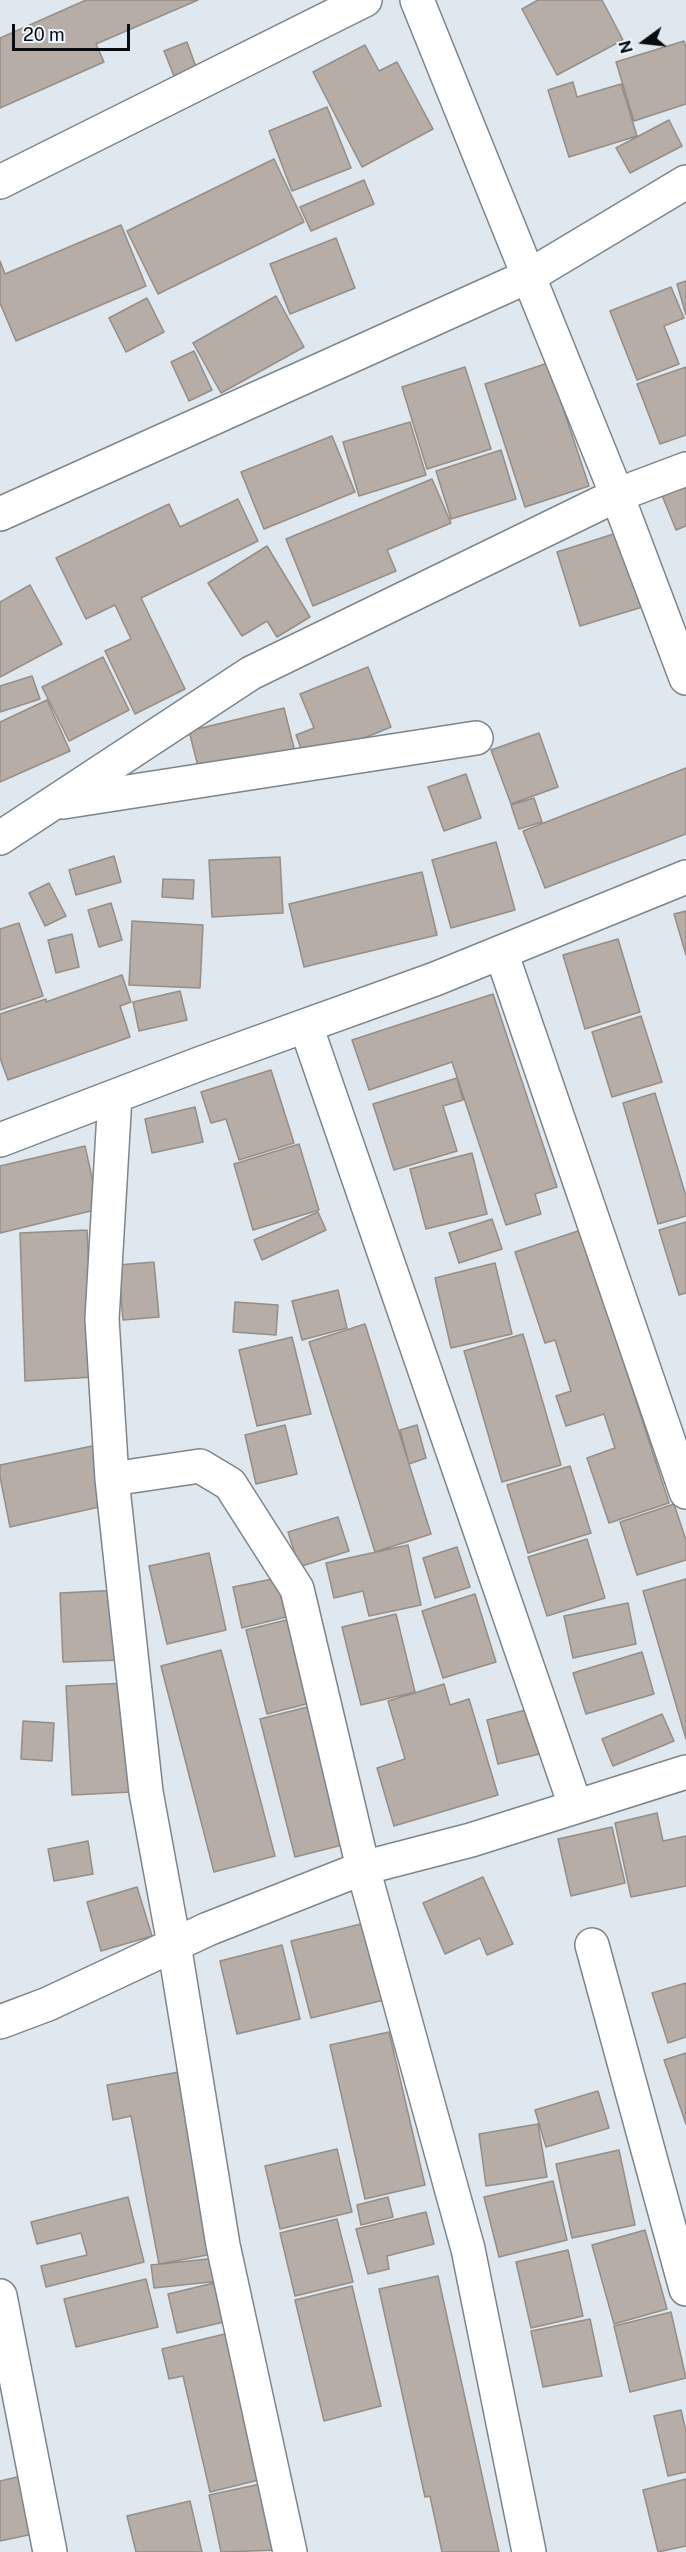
<!DOCTYPE html>
<style>
body{margin:0}
#map{position:relative;width:686px;height:2552px;overflow:hidden;background:#dfe8ef;font-family:"Public Sans",sans-serif}
canvas{display:block}
.north{position:absolute;left:614px;top:12px;width:60px;height:60px;-webkit-text-stroke:4px #ecf5fd;paint-order:stroke;rotate:255deg;font-size:16px;font-weight:700;line-height:24px;text-align:center;color:#0a0d10}
.north::after{content:'';display:block;margin:auto;width:21px;height:27px;background:#0a0d10;clip-path:polygon(50% 0,100% 100%,50% 72%,0 100%)}
.scale{position:absolute;left:12px;top:24px;width:118px;height:27px;box-sizing:border-box;border:3px solid #0a0d10;border-top:0;padding-left:8px;font-size:18px;line-height:21px;white-space:nowrap;color:#0a0d10;-webkit-text-stroke:4px #ecf5fd;paint-order:stroke}
</style>
<div id="map">
<canvas width="686" height="2552"></canvas>
<div class="north">N</div>
<div class="scale">20 m</div>
</div>
<script>
const c = document.querySelector('canvas').getContext('2d');
c.lineJoin = 'round';
function fillPath(path, color) { c.fillStyle = color; c.fill(path, 'evenodd'); }
const shape = rows => new Path2D(rows.map(r => 'M' + r).join(''));
function strokePath(path, color, width, dash) { c.strokeStyle = color; c.lineWidth = width; c.lineCap = dash ? 'butt' : 'round'; c.setLineDash(dash || []); c.stroke(path); }
const building = shape([
 [86,0,198,0,96,44,104,62,0,108,0,38,86,0],
 [538,0,602,0,623,40,557,75,522,9,538,0],
 [684,41,686,48,686,104,634,121,616,62,684,41],
 [187,42,196,67,174,76,164,51,187,42],
 [365,45,379,71,397,62,433,129,362,167,313,72,365,45],
 [573,82,577,97,621,84,637,136,569,157,548,90,573,82],
 [327,107,351,168,292,191,269,131,327,107],
 [669,120,682,146,630,173,616,148,669,120],
 [274,159,304,222,158,294,127,231,274,159],
 [364,180,374,204,311,231,300,207,364,180],
 [121,225,146,286,16,341,0,303,0,261,5,274,121,225],
 [336,238,355,288,290,314,270,264,336,238],
 [686,281,686,315,677,284,686,281],
 [671,287,684,318,664,326,679,364,637,380,610,311,671,287],
 [276,296,304,347,221,393,193,343,276,296],
 [147,298,164,332,126,352,109,318,147,298],
 [194,351,212,390,189,401,171,362,194,351],
 [548,363,589,486,525,507,485,384,548,363],
 [465,367,491,449,427,469,402,387,465,367],
 [686,367,686,435,660,444,637,384,686,367],
 [410,422,426,475,359,496,343,442,410,422],
 [332,436,355,492,264,529,241,472,332,436],
 [501,450,516,499,451,519,436,471,501,450],
 [686,477,686,526,676,530,659,488,686,477],
 [432,479,451,523,387,550,396,571,313,606,286,539,432,479],
 [238,499,258,541,141,598,185,689,135,714,105,651,131,639,115,605,86,619,56,558,169,504,180,527,238,499],
 [626,530,649,605,580,626,557,552,626,530],
 [267,546,310,617,277,637,267,621,242,636,208,583,267,546],
 [30,585,62,644,0,677,0,602,30,585],
 [103,657,129,710,69,741,42,687,103,657],
 [368,667,391,727,306,762,296,735,314,728,300,694,368,667],
 [32,676,40,699,0,712,0,686,32,676],
 [47,700,70,751,0,782,0,722,47,700],
 [284,708,299,768,204,790,189,731,284,708],
 [539,733,558,787,511,804,491,750,539,733],
 [686,768,686,834,545,888,523,831,686,768],
 [466,774,481,818,444,831,428,787,466,774],
 [534,798,542,822,519,829,511,805,534,798],
 [496,842,515,910,451,928,432,860,496,842],
 [114,856,121,882,76,895,69,870,114,856],
 [280,857,283,913,212,917,209,860,280,857],
 [422,872,437,935,304,967,289,904,422,872],
 [163,879,194,880,193,899,162,897,163,879],
 [49,883,66,916,45,926,29,893,49,883],
 [111,903,122,940,99,947,88,910,111,903],
 [686,911,686,955,674,914,686,911],
 [132,921,203,925,200,988,129,985,132,921],
 [19,923,43,996,0,1010,0,929,19,923],
 [72,934,79,967,56,973,48,940,72,934],
 [618,939,640,1012,585,1029,563,955,618,939],
 [122,975,131,1002,120,1006,130,1037,8,1080,0,1058,0,1014,46,999,46,1002,122,975],
 [180,991,187,1020,139,1031,133,1002,180,991],
 [493,994,557,1187,535,1194,541,1214,506,1225,452,1062,369,1090,352,1040,493,994],
 [641,1016,662,1082,612,1097,592,1032,641,1016],
 [271,1070,294,1143,239,1160,226,1119,211,1123,201,1092,271,1070],
 [457,1078,463,1100,443,1106,457,1151,394,1170,373,1104,457,1078],
 [655,1093,686,1196,686,1216,658,1224,623,1103,655,1093],
 [195,1107,203,1142,152,1153,145,1119,195,1107],
 [299,1144,319,1210,253,1230,234,1164,299,1144],
 [85,1146,99,1209,0,1233,0,1166,85,1146],
 [472,1153,487,1214,426,1229,410,1169,472,1153],
 [318,1212,326,1230,262,1260,254,1240,318,1212],
 [492,1219,502,1249,459,1263,449,1233,492,1219],
 [686,1222,686,1293,679,1295,659,1230,686,1222],
 [87,1230,94,1377,25,1381,20,1233,87,1230],
 [581,1230,669,1503,609,1523,587,1458,615,1448,604,1414,566,1426,556,1396,571,1391,555,1340,545,1343,515,1252,581,1230],
 [154,1262,159,1317,123,1320,118,1265,154,1262],
 [495,1263,512,1334,451,1348,435,1278,495,1263],
 [338,1290,347,1328,302,1340,292,1301,338,1290],
 [235,1302,278,1305,276,1335,233,1332,235,1302],
 [365,1324,431,1534,375,1552,309,1342,365,1324],
 [523,1334,561,1465,502,1482,464,1351,523,1334],
 [292,1337,311,1414,257,1426,239,1350,292,1337],
 [285,1425,297,1474,256,1484,245,1435,285,1425],
 [417,1425,426,1458,409,1464,400,1430,417,1425],
 [97,1445,108,1505,10,1527,0,1477,0,1465,97,1445],
 [570,1466,591,1533,528,1553,507,1485,570,1466],
 [674,1504,686,1540,686,1560,637,1575,620,1522,674,1504],
 [338,1517,349,1551,299,1567,288,1532,338,1517],
 [587,1539,605,1598,547,1616,528,1557,587,1539],
 [408,1545,421,1605,369,1616,363,1591,334,1598,326,1563,408,1545],
 [457,1547,470,1587,435,1598,423,1558,457,1547],
 [209,1553,226,1630,167,1644,149,1566,209,1553],
 [277,1578,286,1617,242,1628,233,1587,277,1578],
 [686,1579,686,1739,643,1591,686,1579],
 [121,1590,123,1660,63,1662,60,1593,121,1590],
 [475,1594,496,1662,443,1678,422,1611,475,1594],
 [628,1603,636,1644,573,1658,564,1616,628,1603],
 [396,1614,415,1692,361,1705,342,1627,396,1614],
 [294,1618,314,1702,267,1714,246,1630,294,1618],
 [221,1650,275,1856,214,1872,161,1666,221,1650],
 [642,1652,654,1694,586,1714,573,1673,642,1652],
 [126,1683,132,1792,72,1795,66,1686,126,1683],
 [444,1684,450,1705,469,1699,498,1795,394,1826,377,1768,405,1759,388,1701,444,1684],
 [315,1705,350,1843,295,1857,260,1719,315,1705],
 [541,1706,552,1751,498,1764,487,1720,541,1706],
 [662,1714,674,1741,613,1766,602,1739,662,1714],
 [23,1721,54,1723,52,1761,21,1759,23,1721],
 [657,1813,663,1841,686,1836,686,1886,631,1897,615,1823,657,1813],
 [612,1827,625,1883,571,1896,558,1839,612,1827],
 [88,1841,93,1874,54,1881,48,1849,88,1841],
 [483,1877,513,1944,487,1955,480,1938,445,1954,423,1903,483,1877],
 [137,1887,152,1936,101,1951,87,1902,137,1887],
 [365,1923,384,2000,311,2018,291,1941,365,1923],
 [282,1945,300,2019,237,2034,220,1961,282,1945],
 [686,1983,686,2037,668,2043,652,1993,686,1983],
 [389,2032,425,2185,365,2199,330,2045,389,2032],
 [686,2053,686,2124,664,2060,686,2053],
 [190,2070,218,2253,159,2264,131,2116,113,2120,107,2085,190,2070],
 [598,2091,609,2128,546,2147,535,2110,598,2091],
 [538,2124,547,2177,486,2186,479,2134,538,2124],
 [337,2149,352,2212,280,2229,265,2166,337,2149],
 [619,2150,635,2225,572,2238,556,2164,619,2150],
 [553,2181,567,2240,499,2257,484,2197,553,2181],
 [128,2197,144,2262,46,2287,41,2266,87,2255,81,2233,37,2244,31,2222,128,2197],
 [388,2197,393,2217,361,2225,357,2205,388,2197],
 [426,2212,434,2244,387,2256,389,2269,368,2274,356,2229,426,2212],
 [337,2219,353,2282,295,2296,280,2233,337,2219],
 [645,2230,667,2309,614,2324,592,2245,645,2230],
 [568,2250,583,2316,531,2328,516,2262,568,2250],
 [217,2258,220,2281,154,2288,151,2265,217,2258],
 [438,2276,499,2552,442,2552,430,2496,425,2497,379,2289,438,2276],
 [146,2279,158,2327,76,2347,64,2299,146,2279],
 [218,2282,228,2321,177,2333,168,2294,218,2282],
 [352,2286,381,2406,324,2421,295,2300,352,2286],
 [671,2312,686,2378,630,2392,614,2326,671,2312],
 [590,2319,602,2376,543,2387,531,2331,590,2319],
 [233,2332,267,2478,210,2492,183,2376,169,2379,162,2349,233,2332],
 [681,2410,686,2431,686,2472,668,2476,654,2416,681,2410],
 [21,2476,33,2534,0,2541,0,2481,21,2476],
 [686,2479,686,2546,658,2552,643,2490,686,2479],
 [265,2483,279,2550,221,2552,209,2495,265,2483],
 [190,2501,202,2552,136,2552,127,2516,190,2501]
]);
fillPath(building, '#b5ada6');
strokePath(building, '#958d86', 1.5);
const street = shape([
 [417,0,617,495,686,678],
 [0,182,365,0],
 [0,514,529,276,686,182],
 [63,802,476,738],
 [0,838,251,673,617,495,686,469],
 [501,952,686,1492],
 [306,1026,575,1805],
 [115,1096,102,1319,112,1479,146,1792,174,1944,223,2245,290,2552],
 [0,1140,199,1064,435,979,686,877],
 [112,1479,200,1466,230,1484,297,1589,363,1868,468,2249,529,2552],
 [592,1945,686,2289],
 [0,2022,48,2004,208,1929,363,1868,471,1840,686,1772],
 [0,2296,50,2552]
]);
strokePath(street, '#7d858b', 36);
strokePath(street, '#fff', 33);
</script>
